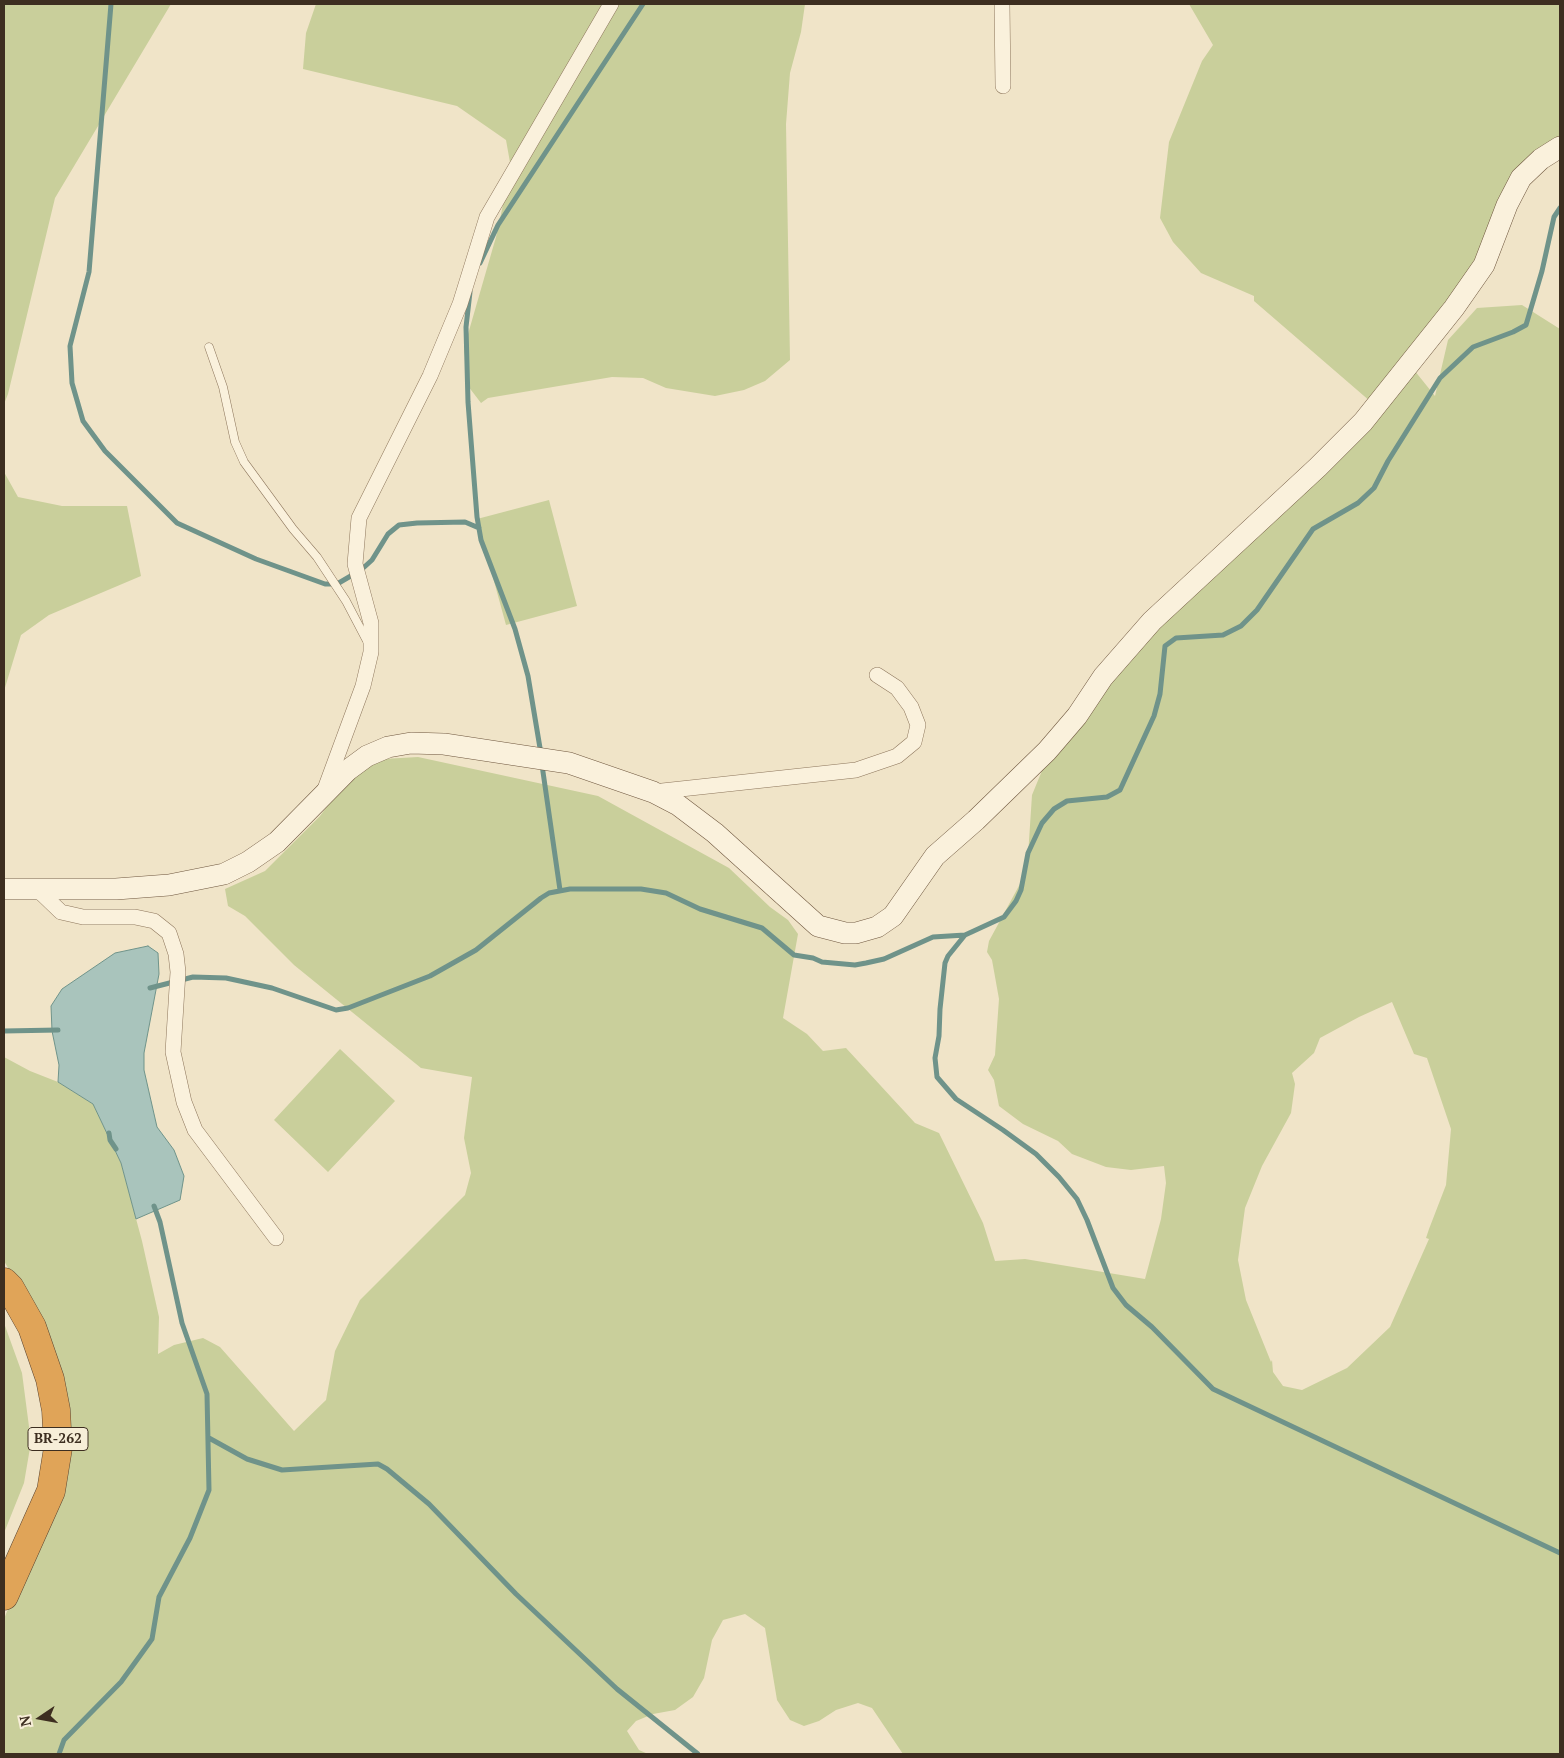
<!DOCTYPE html>
<style>
body{margin:0}
#map{position:relative;width:1564px;height:1758px;overflow:hidden;background:#f0e4c8;font-family:"PT Serif",serif}
canvas{display:block}
.frame{position:absolute;inset:0;border:5px solid #3d2e20;pointer-events:none}
.north{position:absolute;left:15px;top:1693px;width:50px;height:50px;-webkit-text-stroke:4px #f7eed8;paint-order:stroke;rotate:258deg;font-size:14px;font-weight:700;line-height:20px;text-align:center;color:#3d2e20}
.north::after{content:'';display:block;margin:auto;width:18px;height:22px;background:#3d2e20;clip-path:polygon(50% 0,100% 100%,50% 72%,0 100%)}
</style>
<div id="map">
<canvas width="1564" height="1758"></canvas>
<div class="frame"></div>
<div class="north">N</div>
</div>
<script>
const c = document.querySelector('canvas').getContext('2d');
c.lineJoin = 'round';
function fillPath(path, color) { c.fillStyle = color; c.fill(path, 'evenodd'); }
const shape = rows => new Path2D(rows.map(r => 'M' + r).join(''));
function strokePath(path, color, width, dash) { c.strokeStyle = color; c.lineWidth = width; c.lineCap = dash ? 'butt' : 'round'; c.setLineDash(dash || []); c.stroke(path); }
function write(font, color, halo, rows, align = 'center') {
  c.font = font + ' "PT Serif",serif'; c.lineWidth = 4; c.setLineDash([]); c.textBaseline = 'middle'; c.strokeStyle = halo; c.fillStyle = color; for (const [text, x, y, turn = 0] of rows) {
    c.save(); c.translate(x, y); c.rotate((+turn || 0) * Math.PI / 180); c.textAlign = isNaN(turn) ? turn : align; if (halo) c.strokeText(text, 0, 0); c.fillText(text, 0, 0); c.restore();
  }
}
fillPath(shape([
 [4,4,171,4,55,198,8,394,4,404],
 [316,4,805,4,801,32,790,73,786,124,790,360,765,381,744,390,715,396,666,388,643,378,612,377,488,398,481,403,468,386,464,348,496,237,511,168,506,140,457,106,303,69,306,33],
 [1189,4,1560,4,1560,159,1540,166,1483,258,1406,360,1435,396,1448,340,1477,308,1522,305,1560,329,1560,1754,903,1754,872,1708,858,1703,836,1710,819,1721,804,1726,790,1720,777,1700,765,1628,745,1614,723,1620,712,1640,704,1678,693,1697,675,1710,653,1714,636,1721,627,1731,639,1750,648,1754,4,1754,4,1619,54,1492,31,1307,4,1261,4,1057,30,1071,58,1082,93,1104,121,1163,142,1241,159,1317,158,1354,174,1345,203,1338,220,1347,294,1431,326,1400,335,1351,360,1300,465,1195,471,1173,464,1138,472,1077,421,1068,294,965,245,916,228,906,225,889,265,871,320,816,350,775,383,759,418,757,598,796,729,868,770,907,788,920,798,934,783,1018,807,1034,823,1051,846,1048,915,1123,939,1133,983,1223,995,1261,1025,1259,1145,1279,1161,1219,1166,1183,1164,1166,1131,1170,1106,1167,1072,1154,1058,1141,1023,1124,999,1106,994,1080,988,1070,995,1055,999,999,992,960,987,952,989,941,1027,871,1032,795,1046,761,1135,641,1371,402,1254,301,1254,296,1201,273,1173,242,1160,218,1169,142,1202,61,1213,45],
 [1392,1002,1414,1054,1427,1058,1451,1129,1446,1185,1429,1229,1426,1238,1429,1239,1390,1327,1347,1368,1302,1390,1283,1386,1273,1372,1272,1360,1271,1362,1246,1300,1238,1260,1245,1208,1262,1166,1291,1113,1295,1084,1292,1073,1314,1053,1320,1038,1359,1017],
 [4,472,18,497,62,506,127,506,141,576,49,615,21,635,4,691],
 [549,500,577,606,506,625,477,519],
 [340,1049,395,1101,328,1172,274,1120],
 [4,1323,22,1373,31,1442,24,1483,4,1533]
]), '#c9cf9b');
const water = shape([
 [148,946,158,953,159,974,144,1053,144,1070,157,1127,174,1150,184,1176,180,1200,136,1219,121,1163,93,1104,58,1082,59,1065,52,1031,51,1006,62,989,115,953,148,946]
]);
fillPath(water, '#a9c4bc');
strokePath(water, '#6f938a', 1);
strokePath(shape([
 [111,4,89,272,70,346,72,383,83,421,105,451,177,523,256,559,325,584,337,584,361,570,372,560,388,534,399,525,417,523,465,522,479,528],
 [1560,208,1554,217,1542,271,1526,325,1513,332,1473,347,1440,378,1388,461,1374,488,1358,503,1313,529,1257,610,1241,626,1223,635,1176,638,1165,646,1160,694,1154,716,1120,790,1107,797,1067,801,1054,809,1042,823,1028,853,1021,890,1016,901,1004,917,965,935,948,956,945,963,940,1009,939,1036,935,1058,937,1077,956,1099,1003,1130,1036,1154,1059,1177,1077,1199,1087,1220,1113,1288,1126,1305,1152,1327,1213,1389,1560,1553],
 [480,263,498,225,643,4],
 [470,292,466,327,468,402,477,517,481,540,515,629,528,676,541,754],
 [542,765,560,890],
 [150,988,193,977,226,978,272,988,336,1010,348,1008,430,976,476,950,541,898,549,893,570,889,641,889,666,893,700,909,762,928,794,955,813,958,822,962,855,965,866,963,884,959,933,937,965,935],
 [4,1031,58,1030],
 [109,1133,110,1140,116,1149],
 [209,1438,247,1459,282,1470,378,1464,387,1469,429,1504,516,1594,617,1689,698,1754],
 [59,1754,64,1740,121,1682,152,1639,159,1597,190,1538,209,1490,207,1394,182,1323,160,1222,154,1206]
]), '#6f938a', 5);
const lane = shape([
 [209,347,223,387,235,442,244,462,293,529,317,557,346,601,367,641]
]);
const street = shape([
 [1002,4,1003,86],
 [325,789,363,686,371,652,371,623,355,564,359,518,430,376,460,304,487,217,611,4],
 [653,792,856,770,897,756,914,742,918,725,911,707,897,688,877,675],
 [37,889,61,912,83,917,135,917,154,921,169,933,176,954,178,972,173,1052,184,1102,195,1130,276,1238]
]);
const secondary = shape([
 [4,889,116,889,169,885,224,874,248,862,277,842,348,770,367,756,388,747,411,743,444,744,569,763,653,792,678,805,715,833,818,926,845,933,856,933,877,927,893,916,935,856,976,820,1047,751,1077,716,1103,677,1152,621,1318,467,1363,422,1454,308,1484,265,1507,205,1521,178,1541,159,1560,147]
]);
const highway = shape([
 [4,1282,10,1288,32,1327,50,1379,56,1410,58,1448,51,1491,4,1596]
]);
strokePath(lane, '#8d765c', 9);
strokePath(street, '#8d765c', 16);
strokePath(secondary, '#6f573f', 22);
strokePath(highway, '#5b4430', 29);
strokePath(lane, '#faf1dc', 8);
strokePath(street, '#faf1dc', 15);
strokePath(secondary, '#faf1dc', 21);
strokePath(highway, '#e0a458', 28);
for (const [x, y, w] of [
 [58,1439,60]
]) { const box = new Path2D(); box.roundRect(x - w / 2, y - 11.5, w, 23, 4); c.fillStyle = '#f7eed8'; c.fill(box); strokePath(box, '#3d2e20', 1); }
write('bold 14px', '#3d2e20', null, [
 ["BR-262",58,1439]
]);
</script>
